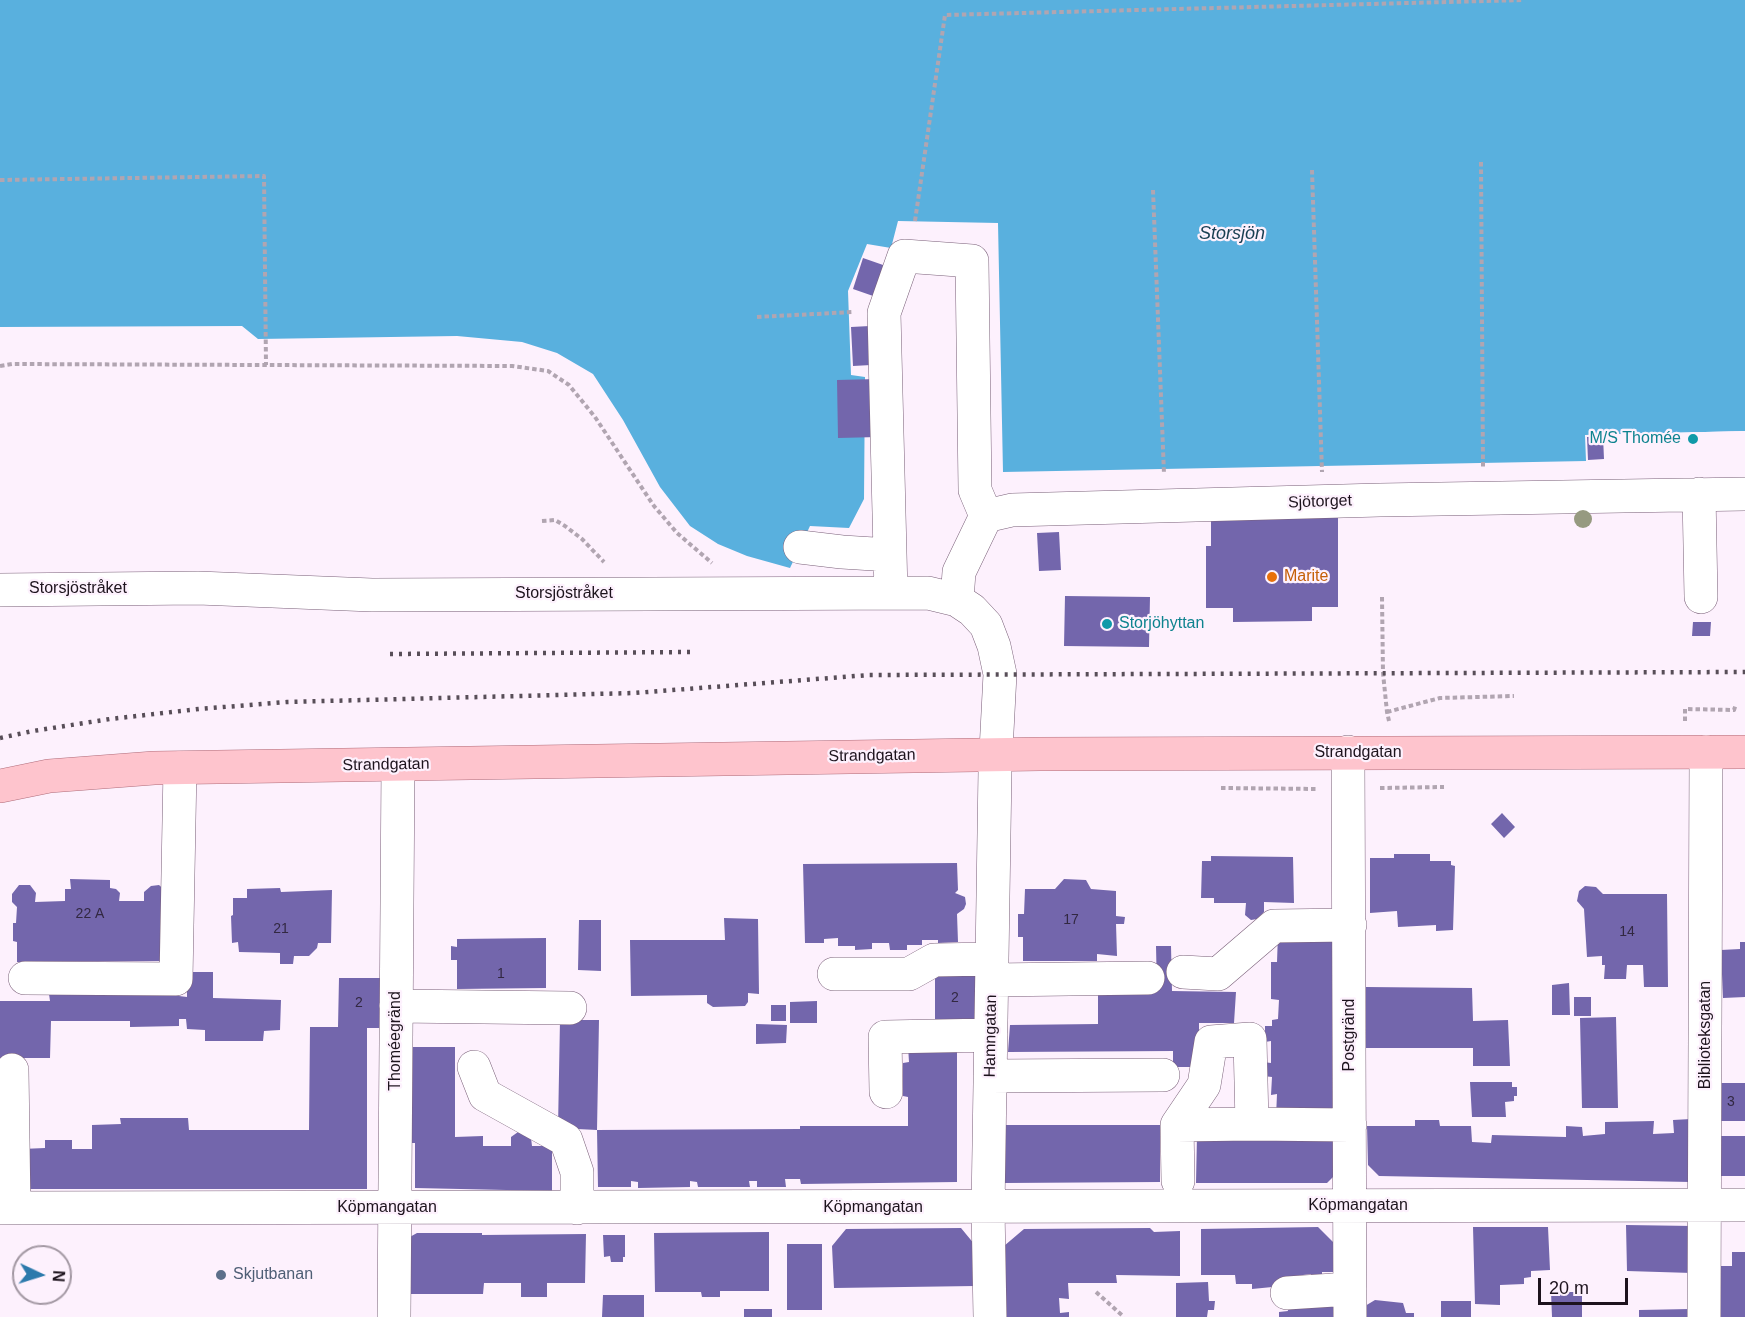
<!DOCTYPE html>
<meta charset="utf-8">
<style>
body{margin:0}
#map{position:relative;width:1745px;height:1317px;overflow:hidden;background:#fdf1fd;font-family:Helvetica,sans-serif}
canvas{display:block}
.north{position:absolute;left:12px;top:1245px;width:60px;height:60px;box-sizing:border-box;background:#fdf1fd;border:2px solid #a398a3;border-radius:50%;rotate:94deg;font-size:16px;font-weight:700;line-height:24px;text-align:center;color:#1d131d}
.north::after{content:'';display:block;margin:auto;width:21px;height:27px;background:#2c7aac;clip-path:polygon(50% 0,100% 100%,50% 72%,0 100%)}
.scale{position:absolute;left:1538px;top:1278px;width:90px;height:27px;box-sizing:border-box;border:3px solid #1d131d;border-top:0;padding-left:8px;font-size:18px;line-height:21px;white-space:nowrap;color:#1d131d;-webkit-text-stroke:4px #fdf1fd;paint-order:stroke}
</style>
<div id="map">
<canvas width="1745" height="1317"></canvas>
<div class="north">N</div>
<div class="scale">20 m</div>
</div>
<script>
const c = document.querySelector('canvas').getContext('2d');
c.lineJoin = 'round';
function fillPath(path, color) { c.fillStyle = color; c.fill(path, 'evenodd'); }
const shape = rows => new Path2D(rows.map(r => 'M' + r).join(''));
function strokePath(path, color, width, dash) { c.strokeStyle = color; c.lineWidth = width; c.lineCap = dash ? 'butt' : 'round'; c.setLineDash(dash || []); c.stroke(path); }
function write(font, color, halo, rows, align = 'center') {
  c.font = font + ' Helvetica,sans-serif'; c.lineWidth = 4.5; c.setLineDash([]); c.textBaseline = 'middle'; c.strokeStyle = halo; c.fillStyle = color; for (const [text, x, y, turn = 0] of rows) {
    c.save(); c.translate(x, y); c.rotate((+turn || 0) * Math.PI / 180); c.textAlign = isNaN(turn) ? turn : align; if (halo) c.strokeText(text, 0, 0); c.fillText(text, 0, 0); c.restore();
  }
}
fillPath(shape([
 [0,0,1745,0,1745,431,1586,435,1586,461,1003,472,998,223,898,221,891,248,867,244,848,291,851,375,865,377,864,499,849,528,810,526,790,568,747,556,718,544,690,526,660,487,623,420,593,374,557,353,522,342,457,336,258,339,242,326,0,327]
]), '#59b0de');
fillPath(shape([
 [1745,431,1745,434,1588,438,1589,461,1586,461,1585,435]
]), '#fdf1fd');
fillPath(shape([
 [863,258,886,266,876,297,853,289],
 [870,326,871,365,853,366,851,327],
 [877,379,878,437,838,438,837,380],
 [1603,436,1604,459,1588,460,1587,437],
 [1211,518,1338,518,1338,607,1312,607,1312,621,1233,622,1233,608,1206,608,1206,546,1211,546],
 [1059,532,1061,570,1039,571,1037,533],
 [1065,596,1150,597,1149,647,1064,646],
 [1693,622,1711,622,1710,636,1692,636],
 [1502,813,1515,827,1504,838,1491,824],
 [1394,854,1430,854,1430,861,1451,861,1451,865,1455,866,1453,930,1436,931,1436,925,1398,927,1397,911,1370,913,1370,858,1394,858],
 [1211,856,1293,857,1294,903,1264,902,1264,912,1257,919,1251,920,1245,915,1246,903,1214,903,1214,898,1201,898,1202,861,1211,861],
 [957,863,958,890,955,893,965,897,966,904,964,909,957,914,958,942,938,943,938,940,922,940,922,945,907,945,907,950,890,950,889,943,872,943,872,949,855,950,855,946,838,946,838,938,824,939,824,943,805,943,803,864],
 [70,879,110,880,110,888,116,889,120,893,119,901,144,901,144,892,151,886,159,885,168,893,164,961,17,962,17,942,13,941,13,923,16,923,17,907,12,902,12,894,19,885,30,885,36,893,35,902,65,901,65,889,71,889],
 [1064,879,1086,880,1091,889,1116,891,1116,916,1125,917,1124,924,1116,924,1117,956,1097,954,1097,961,1023,961,1023,937,1018,937,1018,914,1024,914,1025,889,1055,889],
 [1585,886,1596,887,1603,894,1667,894,1668,987,1644,987,1643,965,1627,965,1626,979,1604,979,1605,965,1602,965,1602,956,1587,957,1584,909,1577,901,1579,891],
 [280,888,281,892,332,890,331,943,318,943,317,948,309,956,294,956,293,964,280,964,280,953,239,952,238,942,232,943,231,916,233,915,233,898,247,898,247,889],
 [724,918,758,919,759,994,748,993,748,1002,745,1006,713,1007,707,1003,707,995,631,996,630,940,725,940],
 [579,920,601,920,601,971,578,970],
 [1278,934,1334,935,1335,1117,1276,1117,1277,1094,1271,1095,1272,1077,1263,1076,1263,1062,1271,1063,1271,1041,1265,1042,1265,1026,1272,1026,1272,1020,1278,1019,1279,1000,1271,999,1271,962,1277,962],
 [546,938,546,988,457,989,457,960,451,960,451,946,457,947,457,939],
 [1740,942,1745,942,1745,997,1723,998,1721,950,1740,949],
 [1156,946,1171,946,1172,991,1236,992,1234,1023,1199,1023,1199,1067,1173,1067,1173,1051,1008,1052,1010,1025,1098,1024,1098,991,1157,991],
 [187,972,213,972,213,998,281,1000,280,1030,264,1031,263,1041,205,1041,205,1030,187,1029,186,1019,179,1019,179,1026,130,1027,130,1021,51,1021,50,1058,0,1058,0,1001,50,1001,49,994,129,995,130,990,179,992,179,996,187,997],
 [935,973,976,975,976,1021,935,1022],
 [339,978,380,978,380,1028,367,1028,367,1189,24,1189,22,1149,45,1148,45,1140,72,1140,72,1149,92,1149,92,1125,121,1124,120,1118,188,1118,189,1130,309,1130,310,1027,338,1027],
 [1569,983,1570,1015,1552,1015,1552,985],
 [1366,987,1472,988,1473,1021,1508,1020,1510,1066,1473,1066,1473,1048,1366,1048],
 [1574,997,1591,997,1591,1016,1574,1016],
 [817,1001,817,1023,790,1023,790,1002],
 [771,1005,786,1005,786,1021,771,1021],
 [1616,1017,1618,1108,1582,1108,1580,1018],
 [560,1020,599,1020,597,1130,558,1128],
 [756,1024,787,1025,786,1043,756,1044],
 [908,1046,957,1046,957,1182,801,1184,800,1179,785,1179,786,1187,757,1187,757,1181,749,1181,750,1187,698,1187,697,1182,690,1181,690,1187,638,1188,638,1182,631,1181,631,1187,598,1187,597,1130,800,1129,800,1126,908,1126,908,1097,903,1096,903,1063,909,1062],
 [409,1047,455,1047,455,1137,483,1136,483,1146,511,1146,511,1137,518,1132,531,1138,532,1146,552,1146,552,1191,415,1188,415,1143,407,1143],
 [1470,1082,1512,1082,1512,1087,1517,1087,1517,1096,1514,1096,1514,1101,1505,1102,1506,1117,1472,1117],
 [1717,1083,1745,1083,1745,1121,1717,1121],
 [1691,1119,1691,1182,1379,1176,1368,1165,1367,1126,1415,1126,1415,1120,1439,1120,1440,1126,1471,1126,1472,1142,1491,1143,1492,1135,1566,1137,1566,1126,1582,1127,1583,1136,1605,1134,1605,1122,1654,1121,1653,1134,1674,1133,1673,1120],
 [1004,1125,1160,1125,1160,1182,1005,1183],
 [1333,1134,1335,1175,1327,1183,1196,1183,1197,1135],
 [1718,1136,1745,1136,1745,1176,1718,1176],
 [1626,1225,1693,1226,1692,1273,1627,1271],
 [1318,1227,1336,1245,1335,1272,1322,1272,1322,1276,1311,1283,1311,1274,1303,1275,1303,1284,1252,1289,1252,1284,1236,1284,1235,1275,1201,1275,1201,1229],
 [1473,1227,1548,1227,1550,1270,1531,1271,1531,1277,1524,1278,1524,1284,1500,1285,1500,1305,1475,1304],
 [961,1228,975,1245,975,1286,834,1288,832,1246,846,1229],
 [1150,1228,1154,1232,1180,1231,1180,1276,1116,1275,1117,1283,1068,1283,1069,1299,1059,1298,1060,1313,1069,1312,1069,1317,1004,1317,1004,1246,1024,1229],
 [769,1232,769,1291,720,1291,720,1297,702,1297,701,1292,655,1292,654,1233],
 [417,1233,482,1233,482,1235,586,1234,585,1283,547,1283,547,1297,521,1297,521,1283,484,1283,483,1294,406,1294,408,1238],
 [603,1235,625,1235,625,1257,623,1257,623,1262,611,1262,610,1256,604,1257],
 [787,1244,822,1244,822,1310,787,1310],
 [1732,1252,1745,1252,1745,1317,1720,1317,1719,1266,1732,1266],
 [1208,1282,1209,1301,1215,1301,1214,1310,1208,1310,1207,1317,1176,1317,1176,1283],
 [1551,1292,1582,1292,1582,1317,1552,1317],
 [603,1295,644,1295,644,1317,602,1317],
 [1375,1300,1403,1303,1406,1313,1414,1313,1414,1317,1365,1317,1365,1306],
 [1441,1301,1471,1301,1471,1317,1441,1317],
 [1287,1307,1334,1307,1334,1317,1279,1317,1279,1312,1288,1311],
 [744,1309,772,1309,772,1317,744,1317],
 [1690,1309,1690,1317,1639,1317,1639,1310]
]), '#7366ac');
const minor = shape([
 [1699,494,1701,597],
 [800,547,842,552,890,555],
 [0,590,198,588,372,595,928,593,957,600,972,610,986,625,994,646,1000,674,995,770,992,959,988,1208,990,1317],
 [891,593,884,313,904,256,972,261,975,490,986,516],
 [957,600,959,572,986,516,1012,510,1380,500,1745,494],
 [1348,752,1350,1317],
 [1183,972,1218,974,1274,926,1350,925],
 [834,974,909,974,934,960,992,959],
 [25,978,176,979,180,768],
 [992,980,1148,978],
 [396,1006,570,1008],
 [474,1067,485,1095,566,1140,577,1172,577,1208],
 [12,1070,14,1208],
 [990,1076,1163,1075],
 [886,1092,885,1037,991,1035],
 [1252,1124,1350,1125],
 [1177,1125,1252,1124,1250,1039,1211,1042,1204,1085,1177,1125,1178,1181],
 [0,1208,1745,1205],
 [1287,1293,1350,1289],
 [394,1317,398,765],
 [1704,1317,1706,752]
]);
const major = shape([
 [0,786,49,776,154,768,1040,754,1745,752]
]);
strokePath(minor, '#7a6079', 34);
strokePath(major, '#af6c7a', 34);
strokePath(shape([
 [1481,162,1483,467],
 [1312,170,1322,472],
 [0,180,264,176,266,365],
 [1153,190,1164,474],
 [915,221,945,15,1524,0],
 [757,317,853,312],
 [0,366,12,364,512,366,548,371,569,385,595,417,654,506,677,533,712,563],
 [542,521,555,520,565,526,582,539,604,562],
 [1382,597,1383,673,1387,712,1389,721],
 [1387,712,1440,698,1514,696],
 [1685,721,1685,709,1734,710,1736,704],
 [1221,788,1318,789],
 [1380,788,1444,787],
 [1096,1292,1124,1317]
]), '#b1a5b1', 4, [4.5, 3]);
strokePath(minor, '#fff', 33);
strokePath(major, '#fec4cd', 33);
strokePath(shape([
 [390,654,693,652],
 [0,738,33,731,110,719,199,709,287,702,634,693,869,675,1745,672]
]), '#584e58', 4.5, [3, 6]);
c.fillStyle = '#969a80';
for (const [x, y] of [
 [1583,519]
]) { c.beginPath(); c.arc(x, y, 9, 0, 2 * Math.PI); c.fill(); }
for (const [x, y, r, color] of [
 [1693,439,6,"#0f9aa8"],
 [1272,577,6,"#e8710a"],
 [1107,624,6,"#0f9aa8"],
 [221,1275,6,"#5c6f8a"]
]) { const dot = new Path2D(); dot.arc(x, y, r, 0, 2 * Math.PI); c.fillStyle = color; c.fill(dot); strokePath(dot, '#fdf1fd', 2); }
write('14px', '#322841', null, [
 ["22 A",90,914],
 ["17",1071,920],
 ["21",281,929],
 ["14",1627,932],
 ["1",501,974],
 ["2",955,998],
 ["2",359,1003],
 ["3",1731,1102]
]);
write('16px', '#0d838f', '#fdf1fd', [
 ["M/S Thomée",1681,439],
 ["Storjöhyttan",1119,624,"left"]
], 'right');
write('16px', '#1d131d', '#fdf1fd', [
 ["Sjötorget",1320,502,-2],
 ["Storsjöstråket",78,589],
 ["Storsjöstråket",564,594],
 ["Strandgatan",1358,753],
 ["Strandgatan",872,756,-1],
 ["Strandgatan",386,765,-1],
 ["Postgränd",1350,1035,-90],
 ["Biblioteksgatan",1706,1035,-90],
 ["Hamngatan",991,1036,-89],
 ["Thoméegränd",396,1041,-90],
 ["Köpmangatan",1358,1206],
 ["Köpmangatan",387,1208],
 ["Köpmangatan",873,1208]
]);
write('16px', '#c56008', '#fdf1fd', [
 ["Marite",1284,577]
], 'left');
write('16px', '#4e5e75', '#fdf1fd', [
 ["Skjutbanan",233,1275]
], 'left');
write('italic 18px', '#183e52', '#fdf1fd', [
 ["Storsjön",1232,234]
]);
</script>
